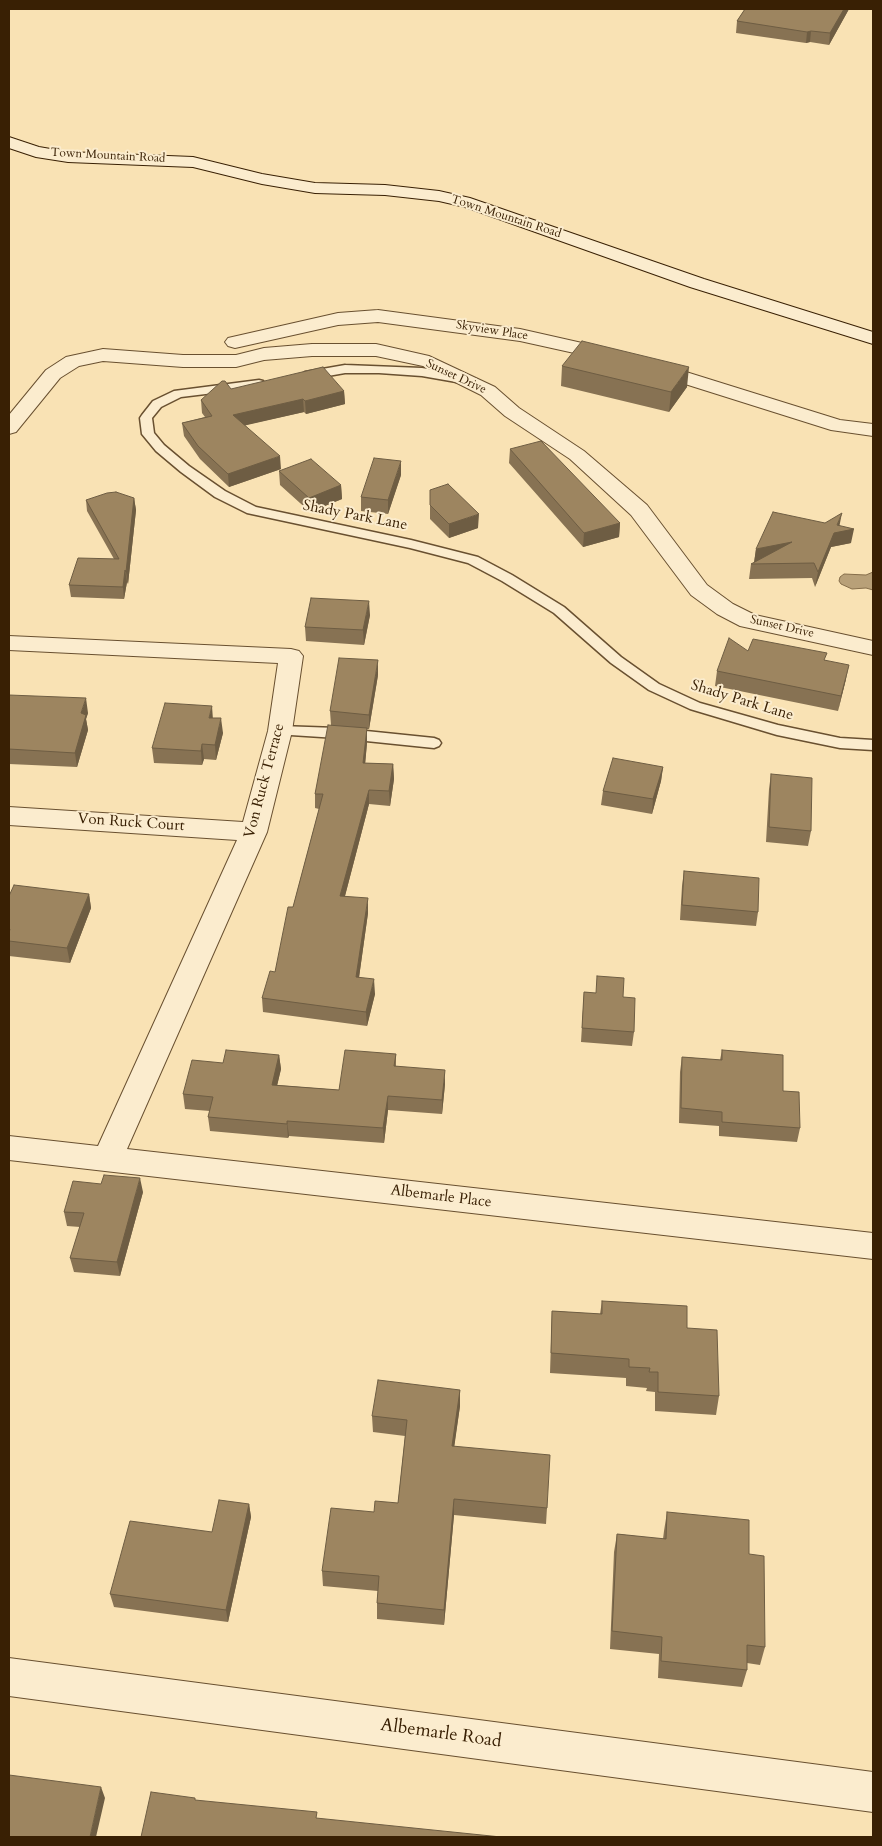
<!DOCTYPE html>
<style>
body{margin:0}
#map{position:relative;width:882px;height:1846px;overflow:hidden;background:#f9e2b4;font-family:Cardo,serif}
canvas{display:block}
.frame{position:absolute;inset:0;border:10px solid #392004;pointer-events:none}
</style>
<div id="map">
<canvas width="882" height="1846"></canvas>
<div class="frame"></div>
</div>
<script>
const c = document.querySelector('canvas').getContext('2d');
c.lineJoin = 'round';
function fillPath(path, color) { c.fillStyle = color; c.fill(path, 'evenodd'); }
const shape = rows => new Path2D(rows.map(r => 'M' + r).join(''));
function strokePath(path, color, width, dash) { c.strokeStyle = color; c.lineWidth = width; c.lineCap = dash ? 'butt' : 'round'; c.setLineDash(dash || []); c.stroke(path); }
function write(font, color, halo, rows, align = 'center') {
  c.font = font + ' Cardo,serif'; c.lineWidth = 4; c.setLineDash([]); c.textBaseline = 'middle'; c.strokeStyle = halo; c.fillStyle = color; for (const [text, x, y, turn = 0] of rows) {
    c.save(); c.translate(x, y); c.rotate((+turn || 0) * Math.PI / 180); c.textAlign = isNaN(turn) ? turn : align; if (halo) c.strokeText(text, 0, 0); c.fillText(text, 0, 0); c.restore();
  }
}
const water = shape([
 [873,572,873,590,866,588,852,589,841,584,839,581,840,577,844,574,866,575,873,572]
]);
fillPath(water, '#b8a078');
strokePath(water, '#856d4a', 1);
const service = shape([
 [345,365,422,368,462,375,468,379,462,383,422,376,379,373,345,373,305,380,299,376,305,372,345,365],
 [259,380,263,381,265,384,263,387,181,397,161,407,152,418,154,433,164,445,189,466,225,491,256,507,411,540,478,557,512,575,564,607,621,657,659,684,700,703,778,725,840,738,873,740,873,750,840,748,777,735,690,709,649,690,611,663,554,613,502,581,468,563,410,548,247,513,215,497,181,472,156,451,142,434,140,418,142,415,153,401,174,391,259,380],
 [280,726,337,728,434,738,439,740,441,743,439,746,434,748,337,738,275,734,273,731,275,728,280,726]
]);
const minor = shape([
 [378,310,520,329,622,352,625,356,622,360,615,362,520,341,378,322,338,325,235,348,228,346,225,342,228,338,338,313,378,310],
 [312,344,376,344,429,356,495,387,519,408,584,451,647,505,707,585,733,604,755,615,873,641,873,655,740,626,717,614,691,595,631,515,570,459,505,416,481,395,423,366,376,356,312,356,264,360,236,367,183,367,103,361,79,366,60,378,16,432,9,434,9,415,46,370,66,357,103,349,183,355,236,355,264,348,312,344],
 [654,362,840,420,873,424,873,436,831,430,647,372,644,368,647,364,654,362],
 [9,636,291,649,299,651,303,656,292,731,267,832,127,1149,873,1233,873,1259,9,1160,9,1136,98,1146,237,840,9,825,9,807,243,822,268,731,278,663,9,650,9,636],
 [9,1658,873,1772,873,1812,9,1696,9,1658]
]);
const secondary = shape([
 [9,137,39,147,68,152,193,157,262,174,315,183,385,185,439,191,470,198,704,279,873,332,873,344,690,287,465,207,439,201,385,195,315,193,262,184,193,167,68,162,36,157,9,148,9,137]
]);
strokePath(service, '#695030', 3);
strokePath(minor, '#695030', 2);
strokePath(secondary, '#392004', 2);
fillPath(service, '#fbecce');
fillPath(minor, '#fbecce');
fillPath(secondary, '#fbecce');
fillPath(shape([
 [745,9,849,9,829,45,810,42,806,43,736,33,737,21],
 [562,366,687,387,669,412,561,386],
 [231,389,344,391,345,404,306,414,304,412,245,425,281,469,229,487,200,459,184,436,182,423,205,417,202,413,201,400],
 [510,449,620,523,619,537,583,547,509,463],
 [279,471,341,485,342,499,310,512,280,485],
 [401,475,388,514,361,511,361,497],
 [430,490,478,528,449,538,430,519],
 [134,498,136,510,128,584,127,582,124,599,71,597,69,585,114,559,87,511,86,500],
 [840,526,851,543,831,547,815,587,812,578,749,579,751,564,754,563,756,549],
 [370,615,364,645,306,641,305,627],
 [748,651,825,660,846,679,838,711,715,686,717,671],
 [378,675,369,729,367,729,367,743,365,763,393,764,394,779,390,806,369,804,345,896,368,913,359,977,375,994,367,1026,263,1012,262,998,275,972,293,907,319,809,315,808,315,794,331,725,330,711],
 [9,695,88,713,86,719,88,730,77,767,9,764],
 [213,718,223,733,216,760,204,759,202,765,154,763,152,748],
 [663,767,661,781,652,814,601,805,603,791],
 [771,774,811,831,808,846,766,842,769,789],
 [684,871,758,912,756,926,680,920,682,886],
 [89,894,91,908,70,963,9,956,9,896],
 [584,992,623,997,634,1032,632,1046,581,1042],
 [722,1050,783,1091,800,1128,797,1142,719,1136,719,1126,679,1123,680,1072,682,1057,720,1060],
 [396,1054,396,1066,445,1084,442,1114,388,1110,384,1143,289,1136,288,1138,210,1131,208,1117,210,1111,185,1109,183,1094,223,1063,279,1055,281,1069,277,1085,339,1090],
 [143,1192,120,1276,74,1272,70,1258,80,1227,67,1226,64,1212],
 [602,1301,687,1328,719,1396,716,1415,655,1411,655,1392,646,1391,647,1388,626,1386,626,1378,550,1373,552,1311,600,1314],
 [460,1390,460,1406,454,1446,547,1508,546,1524,454,1515,444,1625,377,1619,377,1603,378,1591,323,1586,322,1571,374,1512,398,1503,405,1436,373,1432,372,1416],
 [249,1504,251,1517,228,1622,114,1607,110,1594,212,1532],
 [667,1512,749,1554,765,1647,760,1665,747,1663,747,1670,742,1687,658,1678,659,1654,610,1649,614,1552,617,1534,663,1539,664,1531]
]), '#877253');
fillPath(shape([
 [844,9,849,9,829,45,830,33],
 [811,31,810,42,806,43,807,32],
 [689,367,687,387,669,412,671,392],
 [344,391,345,404,306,414,305,401],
 [303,399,304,412,234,428,233,415],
 [280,456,281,469,229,487,228,474],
 [401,461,401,475,388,514,388,500],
 [341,485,342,499,310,512,309,498],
 [134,498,136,510,128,584,126,572],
 [842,513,839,528,854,529,851,543,831,547,815,587,818,572],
 [479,514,478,528,449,538,449,524],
 [620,523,619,537,583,547,584,533],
 [792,542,754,563,756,549],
 [125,570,127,582,124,599,123,587],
 [369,601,370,615,364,645,363,630],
 [378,660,378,675,369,729,369,715],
 [849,665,846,679,838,711,841,696],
 [86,698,88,713,86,719,88,730,77,767,75,753,81,713],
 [212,706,213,720,209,718],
 [221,718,223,733,216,760,215,745],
 [367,728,367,743,364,777,363,763],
 [202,744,204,759,202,765,201,751],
 [393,764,394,779,390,806,389,791],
 [663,767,661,781,652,814,653,799],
 [369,790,369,804,341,911,340,896],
 [89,894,91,908,70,963,67,948],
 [368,898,368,913,357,992,356,977],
 [374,979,375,994,367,1026,366,1012],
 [279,1055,281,1069,274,1099,272,1085],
 [445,1070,445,1084,442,1114,442,1100],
 [388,1096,388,1110,384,1143,383,1128],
 [287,1121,289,1136,288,1138,287,1124],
 [140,1178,143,1192,120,1276,117,1262],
 [460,1390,460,1406,452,1463,452,1446],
 [454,1499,454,1515,444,1625,444,1610],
 [249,1504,251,1517,228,1622,226,1610],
 [101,1787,105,1798,96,1837,90,1837]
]), '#6e5d43');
const building = shape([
 [745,9,844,9,830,33,811,31,807,32,737,21,745,9],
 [582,341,689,367,671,392,562,366,582,341],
 [323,367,344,391,305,401,303,399,233,415,280,456,228,474,198,446,182,423,212,416,201,400,222,381,225,381,231,389,323,367],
 [541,441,620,523,584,533,510,449,541,441],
 [374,458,401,461,388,500,361,497,374,458],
 [311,459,341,485,309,498,279,471,311,459],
 [448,484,479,514,449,524,430,505,430,490,448,484],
 [116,492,134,498,126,572,125,570,123,587,69,585,78,558,119,559,86,500,107,493,116,492],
 [773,512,825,523,842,513,837,525,854,529,834,533,818,572,814,563,751,564,792,542,756,549,773,512],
 [311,598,369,601,363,630,305,627,311,598],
 [729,638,748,651,753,639,827,653,824,660,849,665,841,696,717,671,729,638],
 [339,658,378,660,369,715,330,711,339,658],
 [9,695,86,698,81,713,86,715,75,753,9,749,9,695],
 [165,703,212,706,209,718,221,718,215,745,202,744,201,751,152,748,165,703],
 [328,725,367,728,363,763,393,764,389,791,369,790,340,896,368,898,356,977,374,979,366,1012,262,998,270,971,275,972,288,907,293,907,323,794,315,794,328,725],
 [613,758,663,767,653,799,603,791,613,758],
 [771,774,812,778,811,831,769,827,771,774],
 [684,871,759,878,758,912,682,905,684,871],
 [14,885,89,894,67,948,9,941,9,933,10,929,9,929,9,896,14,885],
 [597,976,624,978,623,997,635,998,634,1032,582,1028,584,992,596,993,597,976],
 [226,1050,279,1055,272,1085,339,1090,345,1050,396,1054,394,1066,445,1070,442,1100,388,1096,383,1128,287,1121,287,1124,208,1117,213,1097,183,1094,192,1060,223,1063,226,1050],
 [722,1050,783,1055,783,1091,799,1092,800,1128,722,1122,722,1112,681,1108,682,1057,722,1060,722,1050],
 [104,1175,140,1178,117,1262,70,1258,84,1213,64,1212,73,1181,101,1184,104,1175],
 [602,1301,687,1306,687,1328,717,1330,719,1396,658,1392,658,1372,649,1372,650,1368,629,1367,629,1359,551,1353,552,1311,602,1314,602,1301],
 [378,1380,460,1390,452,1446,550,1455,547,1508,454,1499,444,1610,377,1603,379,1576,322,1571,331,1508,374,1512,375,1501,398,1503,407,1420,372,1416,378,1380],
 [219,1500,249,1504,226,1610,110,1594,130,1521,212,1532,219,1500],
 [667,1512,749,1520,749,1554,764,1556,765,1647,747,1645,747,1670,661,1661,662,1637,612,1631,617,1534,666,1539,667,1512],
 [9,1775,101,1787,90,1837,9,1837,9,1775],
 [151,1792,195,1798,195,1800,317,1812,316,1818,501,1837,141,1837,151,1792]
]);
fillPath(building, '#9d8560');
strokePath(building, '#6e5d43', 1);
write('12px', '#392004', '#fbecce', [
 ["Town Mountain Road",108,156,3],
 ["Town Mountain Road",506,217,18],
 ["Skyview Place",492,331,9],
 ["Sunset Drive",456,377,25],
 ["Sunset Drive",782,627,13]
]);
write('15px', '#392004', '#fbecce', [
 ["Shady Park Lane",355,516,11],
 ["Shady Park Lane",742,701,17],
 ["Von Ruck Terrace",265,781,-75],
 ["Von Ruck Court",131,823,4],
 ["Albemarle Place",441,1197,7]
]);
write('18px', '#392004', '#fbecce', [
 ["Albemarle Road",441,1734,8]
]);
</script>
